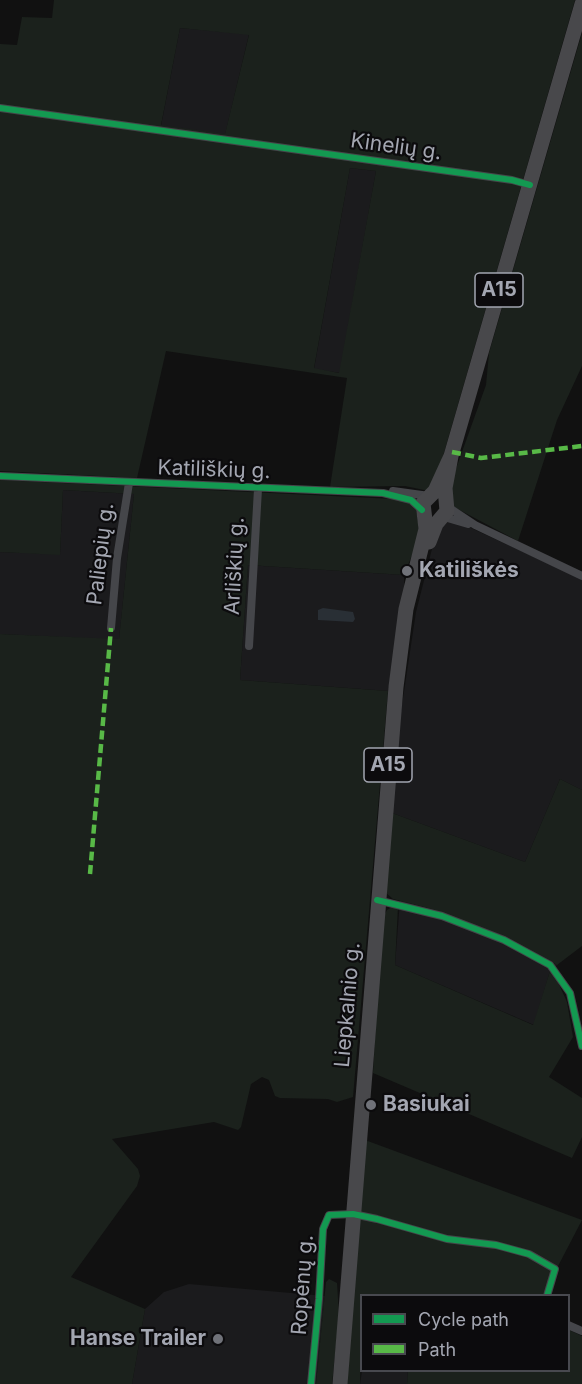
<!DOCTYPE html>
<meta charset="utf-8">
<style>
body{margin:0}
#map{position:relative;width:582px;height:1384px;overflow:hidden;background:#111;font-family:Inter,sans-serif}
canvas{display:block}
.legend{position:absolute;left:360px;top:1294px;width:210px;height:78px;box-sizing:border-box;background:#0c0b0d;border:2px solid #48494f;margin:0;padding:8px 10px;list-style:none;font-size:18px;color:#a3a6b1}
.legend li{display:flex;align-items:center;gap:12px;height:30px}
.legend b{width:30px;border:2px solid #48494f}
</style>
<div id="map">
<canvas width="582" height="1384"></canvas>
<ul class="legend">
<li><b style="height:8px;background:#139951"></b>Cycle path</li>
<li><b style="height:8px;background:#58b947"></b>Path</li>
</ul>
</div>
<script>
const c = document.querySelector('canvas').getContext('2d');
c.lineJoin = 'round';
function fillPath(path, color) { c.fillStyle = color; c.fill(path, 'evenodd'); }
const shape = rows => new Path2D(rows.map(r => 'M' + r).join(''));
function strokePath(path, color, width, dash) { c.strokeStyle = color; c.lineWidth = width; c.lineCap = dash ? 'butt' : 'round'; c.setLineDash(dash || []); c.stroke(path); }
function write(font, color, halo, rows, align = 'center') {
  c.font = font + ' Inter,sans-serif'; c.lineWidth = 4.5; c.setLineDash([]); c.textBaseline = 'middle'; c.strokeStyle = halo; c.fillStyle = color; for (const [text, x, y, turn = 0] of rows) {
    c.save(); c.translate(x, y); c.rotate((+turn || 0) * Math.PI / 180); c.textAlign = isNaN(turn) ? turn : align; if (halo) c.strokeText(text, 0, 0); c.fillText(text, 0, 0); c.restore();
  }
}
fillPath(shape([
 [180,28,249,34,225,135,161,126],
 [350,168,376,171,340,373,314,369],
 [63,490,134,494,119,640,0,634,0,552,60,554],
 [444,520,471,528,582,579,582,790,560,779,525,862,392,813,400,718,416,612,436,533],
 [248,565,404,575,404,606,388,691,240,680],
 [400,900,435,910,501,935,557,965,550,971,534,1025,395,965],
 [189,1284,325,1296,316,1384,132,1384,145,1309,164,1292],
 [362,1371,408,1371,407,1384,360,1384]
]), '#1b1b1d');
fillPath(shape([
 [54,0,575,0,439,470,429,491,405,486,330,487,347,378,166,351,137,478,0,471,0,44,17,45,22,17,52,18],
 [180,28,249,35,225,134,161,125],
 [350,168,376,171,339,373,314,368],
 [582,33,582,366,557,420,518,541,454,507,448,491,486,385,489,353],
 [0,480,394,499,408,502,416,509,420,535,404,575,248,565,240,680,388,691,353,1097,337,1102,328,1099,280,1098,275,1096,269,1080,262,1077,251,1084,241,1127,238,1130,214,1122,112,1139,138,1169,140,1176,137,1186,71,1277,145,1309,132,1384,0,1384,0,634,119,639,134,494,63,490,60,555,0,552],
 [560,779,582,790,582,946,557,965,501,935,435,910,393,899,385,892,392,813,525,862],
 [392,907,398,907,395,965,533,1025,550,971,557,980,567,1002,573,1037,549,1077,582,1098,582,1137,572,1158,373,1073,382,919,387,910],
 [365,1140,582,1220,543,1295,362,1296,360,1384,347,1384],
 [329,1279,337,1283,339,1316,332,1384,316,1384,326,1282],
 [569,1330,582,1336,582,1384,407,1384,408,1371,568,1370]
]), '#1b211c');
fillPath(shape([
 [323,608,353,612,355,619,353,622,318,620,318,610]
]), '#292f35');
strokePath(shape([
 [0,108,512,180,530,185],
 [0,476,383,493,411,500,422,510],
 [393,491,429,496],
 [448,507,475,525,582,576],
 [444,517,468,524],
 [111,628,117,558,129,483],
 [249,646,258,489],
 [377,900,442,916,504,940,550,965,570,993,582,1046],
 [568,1325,582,1331],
 [311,1384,319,1299,323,1229,329,1215,353,1214,377,1219,447,1239,496,1245,529,1254,555,1269,547,1296]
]), '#45464a', 8);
strokePath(shape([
 [429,542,436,524,447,511,445,488,451,456,582,4],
 [340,1384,396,687,406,609,426,529,423,503,435,491,451,456]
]), '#48484b', 15);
strokePath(shape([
 [452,452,481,458,582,446],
 [90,874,111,628]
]), '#58b947', 4.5, [9, 4.5]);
strokePath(shape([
 [0,108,512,180,530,185],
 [0,476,383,493,411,500,422,510],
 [377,900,442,916,504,940,550,965,570,993,582,1046],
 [311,1384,319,1299,323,1229,329,1215,353,1214,377,1219,447,1239,496,1245,529,1254,555,1269,547,1296]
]), '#139951', 6);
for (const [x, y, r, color] of [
 [407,571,6,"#707279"],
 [371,1105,6,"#707279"],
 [218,1339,6,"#707279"]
]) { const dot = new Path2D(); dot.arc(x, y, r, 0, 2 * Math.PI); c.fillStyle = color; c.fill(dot); strokePath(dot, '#0c0b0d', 2); }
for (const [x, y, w] of [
 [499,290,48],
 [388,765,48]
]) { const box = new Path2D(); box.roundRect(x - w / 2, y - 17, w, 34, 4.5); c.fillStyle = '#0c0b0d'; c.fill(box); strokePath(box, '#a3a6b1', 1.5); }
write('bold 20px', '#a3a6b1', null, [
 ["A15",499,290],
 ["A15",388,765]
]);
write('21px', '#a3a6b1', '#0c0b0d', [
 ["Kinelių g.",396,147,8],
 ["Katiliškių g.",214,470,2],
 ["Paliepių g.",101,554,-83],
 ["Arliškių g.",235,566,-87],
 ["Liepkalnio g.",348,1005,-85],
 ["Ropėnų g.",303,1285,-86]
]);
write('bold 21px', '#a3a6b1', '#0c0b0d', [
 ["Katiliškės",419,571],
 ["Basiukai",383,1105],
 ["Hanse Trailer",206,1339,"right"]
], 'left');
</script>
